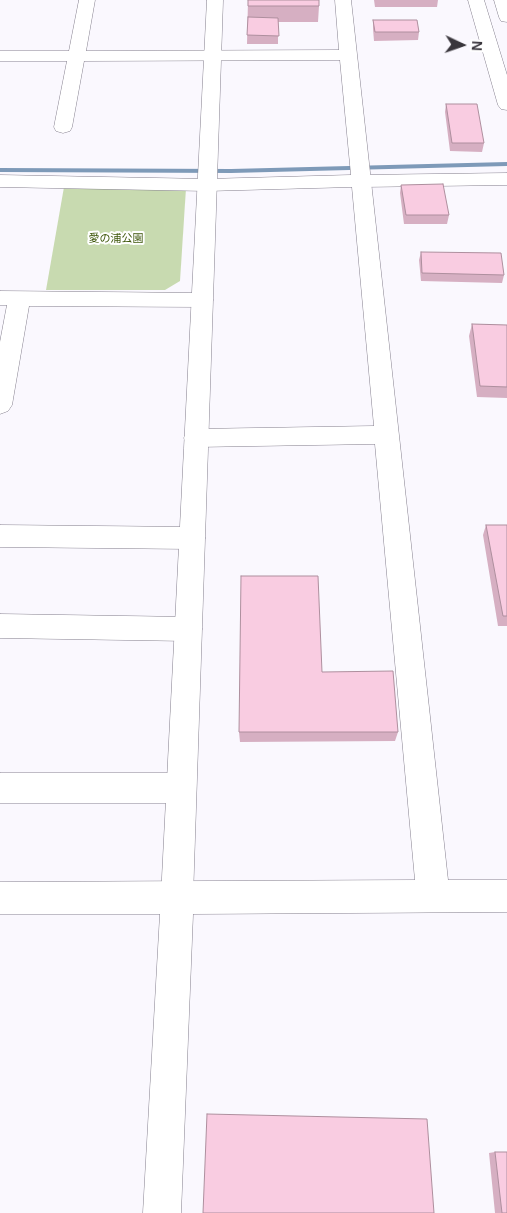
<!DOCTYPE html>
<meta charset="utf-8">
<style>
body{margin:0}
#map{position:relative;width:507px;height:1213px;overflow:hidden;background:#faf8fe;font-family:Helvetica,sans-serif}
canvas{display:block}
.north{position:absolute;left:437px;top:20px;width:50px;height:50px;-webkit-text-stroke:4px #fff;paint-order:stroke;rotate:93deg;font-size:14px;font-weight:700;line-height:20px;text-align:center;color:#39363c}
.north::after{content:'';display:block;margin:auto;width:18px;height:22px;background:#39363c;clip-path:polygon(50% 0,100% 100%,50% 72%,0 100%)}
</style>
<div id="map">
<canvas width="507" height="1213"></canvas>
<div class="north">N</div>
</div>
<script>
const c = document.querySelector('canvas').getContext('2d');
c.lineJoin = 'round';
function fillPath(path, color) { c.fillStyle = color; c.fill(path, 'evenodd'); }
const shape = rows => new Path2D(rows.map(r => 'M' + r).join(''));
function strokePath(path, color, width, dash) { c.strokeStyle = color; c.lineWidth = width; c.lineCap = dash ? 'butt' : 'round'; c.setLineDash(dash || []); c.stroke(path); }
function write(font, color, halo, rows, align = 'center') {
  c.font = font + ' Helvetica,"Noto Sans JP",sans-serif'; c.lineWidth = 4; c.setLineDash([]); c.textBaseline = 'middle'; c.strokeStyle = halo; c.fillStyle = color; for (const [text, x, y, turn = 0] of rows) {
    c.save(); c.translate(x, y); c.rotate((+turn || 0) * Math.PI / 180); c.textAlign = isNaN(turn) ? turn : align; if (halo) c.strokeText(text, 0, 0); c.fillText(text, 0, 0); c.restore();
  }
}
fillPath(shape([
 [64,187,186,188,180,281,165,290,46,290]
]), '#c8dab0');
fillPath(shape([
 [507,162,507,166,231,173,0,172,0,168,231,169,507,162]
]), '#7e9ab8');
const street = shape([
 [79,0,95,0,86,51,339,50,335,0,351,0,448,880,507,880,507,912,193,914,181,1213,143,1213,160,914,0,914,0,882,415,880,375,444,196,447,187,445,184,438,187,431,196,429,374,426,352,187,207,191,0,187,0,175,207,179,351,175,340,60,84,61,72,127,70,131,63,133,56,131,54,127,67,61,0,61,0,51,69,51,79,0],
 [0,291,202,293,210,295,213,300,210,305,202,307,29,306,12,405,8,411,0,414,0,342,7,305,0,305,0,291],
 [0,525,192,527,201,530,205,538,201,546,192,549,0,547,0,525],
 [0,614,188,617,198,621,202,629,198,637,188,641,0,638,0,614],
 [0,773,181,773,192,778,196,788,192,798,181,803,0,803,0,773]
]);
const secondary = shape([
 [207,0,223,0,193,897,189,909,177,913,165,909,161,897,207,0],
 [468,0,484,0,507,75,507,110,501,109,498,105,468,0],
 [494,0,507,0,507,22,501,21,499,17,494,0],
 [507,173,507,185,361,187,354,185,351,181,354,177,361,175,507,173]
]);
strokePath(street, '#86818f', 1);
strokePath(secondary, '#86818f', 1);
fillPath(street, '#fff');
fillPath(secondary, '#fff');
fillPath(shape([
 [248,0,319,6,318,22,278,22,278,44,247,44],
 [374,0,438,0,437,7,375,7],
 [373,20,419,32,418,40,374,41,373,29],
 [446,104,484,143,482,152,450,151,445,112],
 [401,185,449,215,447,224,404,224,400,193],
 [421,252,504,275,502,283,421,281,419,260],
 [472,324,507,325,507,398,477,397,469,336],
 [486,525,507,525,507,626,498,626,483,535],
 [239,732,398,732,395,741,240,742],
 [495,1152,507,1213,495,1213,489,1153]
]), '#d6afc2');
const building = shape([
 [248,0,319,0,319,6,248,6,248,0],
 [248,17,278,18,279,36,247,35,248,17],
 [373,20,417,20,419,32,375,32,373,20],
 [446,104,477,104,484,143,452,143,446,104],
 [443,184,449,215,406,215,401,185,443,184],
 [421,252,501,253,504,275,422,273,421,252],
 [472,324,507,325,507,387,480,386,472,324],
 [486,525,507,525,507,616,503,616,486,525],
 [241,576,318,576,322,672,393,671,398,732,239,732,241,576],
 [207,1114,427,1119,434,1213,203,1213,207,1114],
 [495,1152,507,1152,507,1213,502,1213,495,1152]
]);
fillPath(building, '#f9cce1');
strokePath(building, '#ae8f9e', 1);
write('11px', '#3f580c', '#fff', [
 ["愛の浦公園",116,239]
]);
</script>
